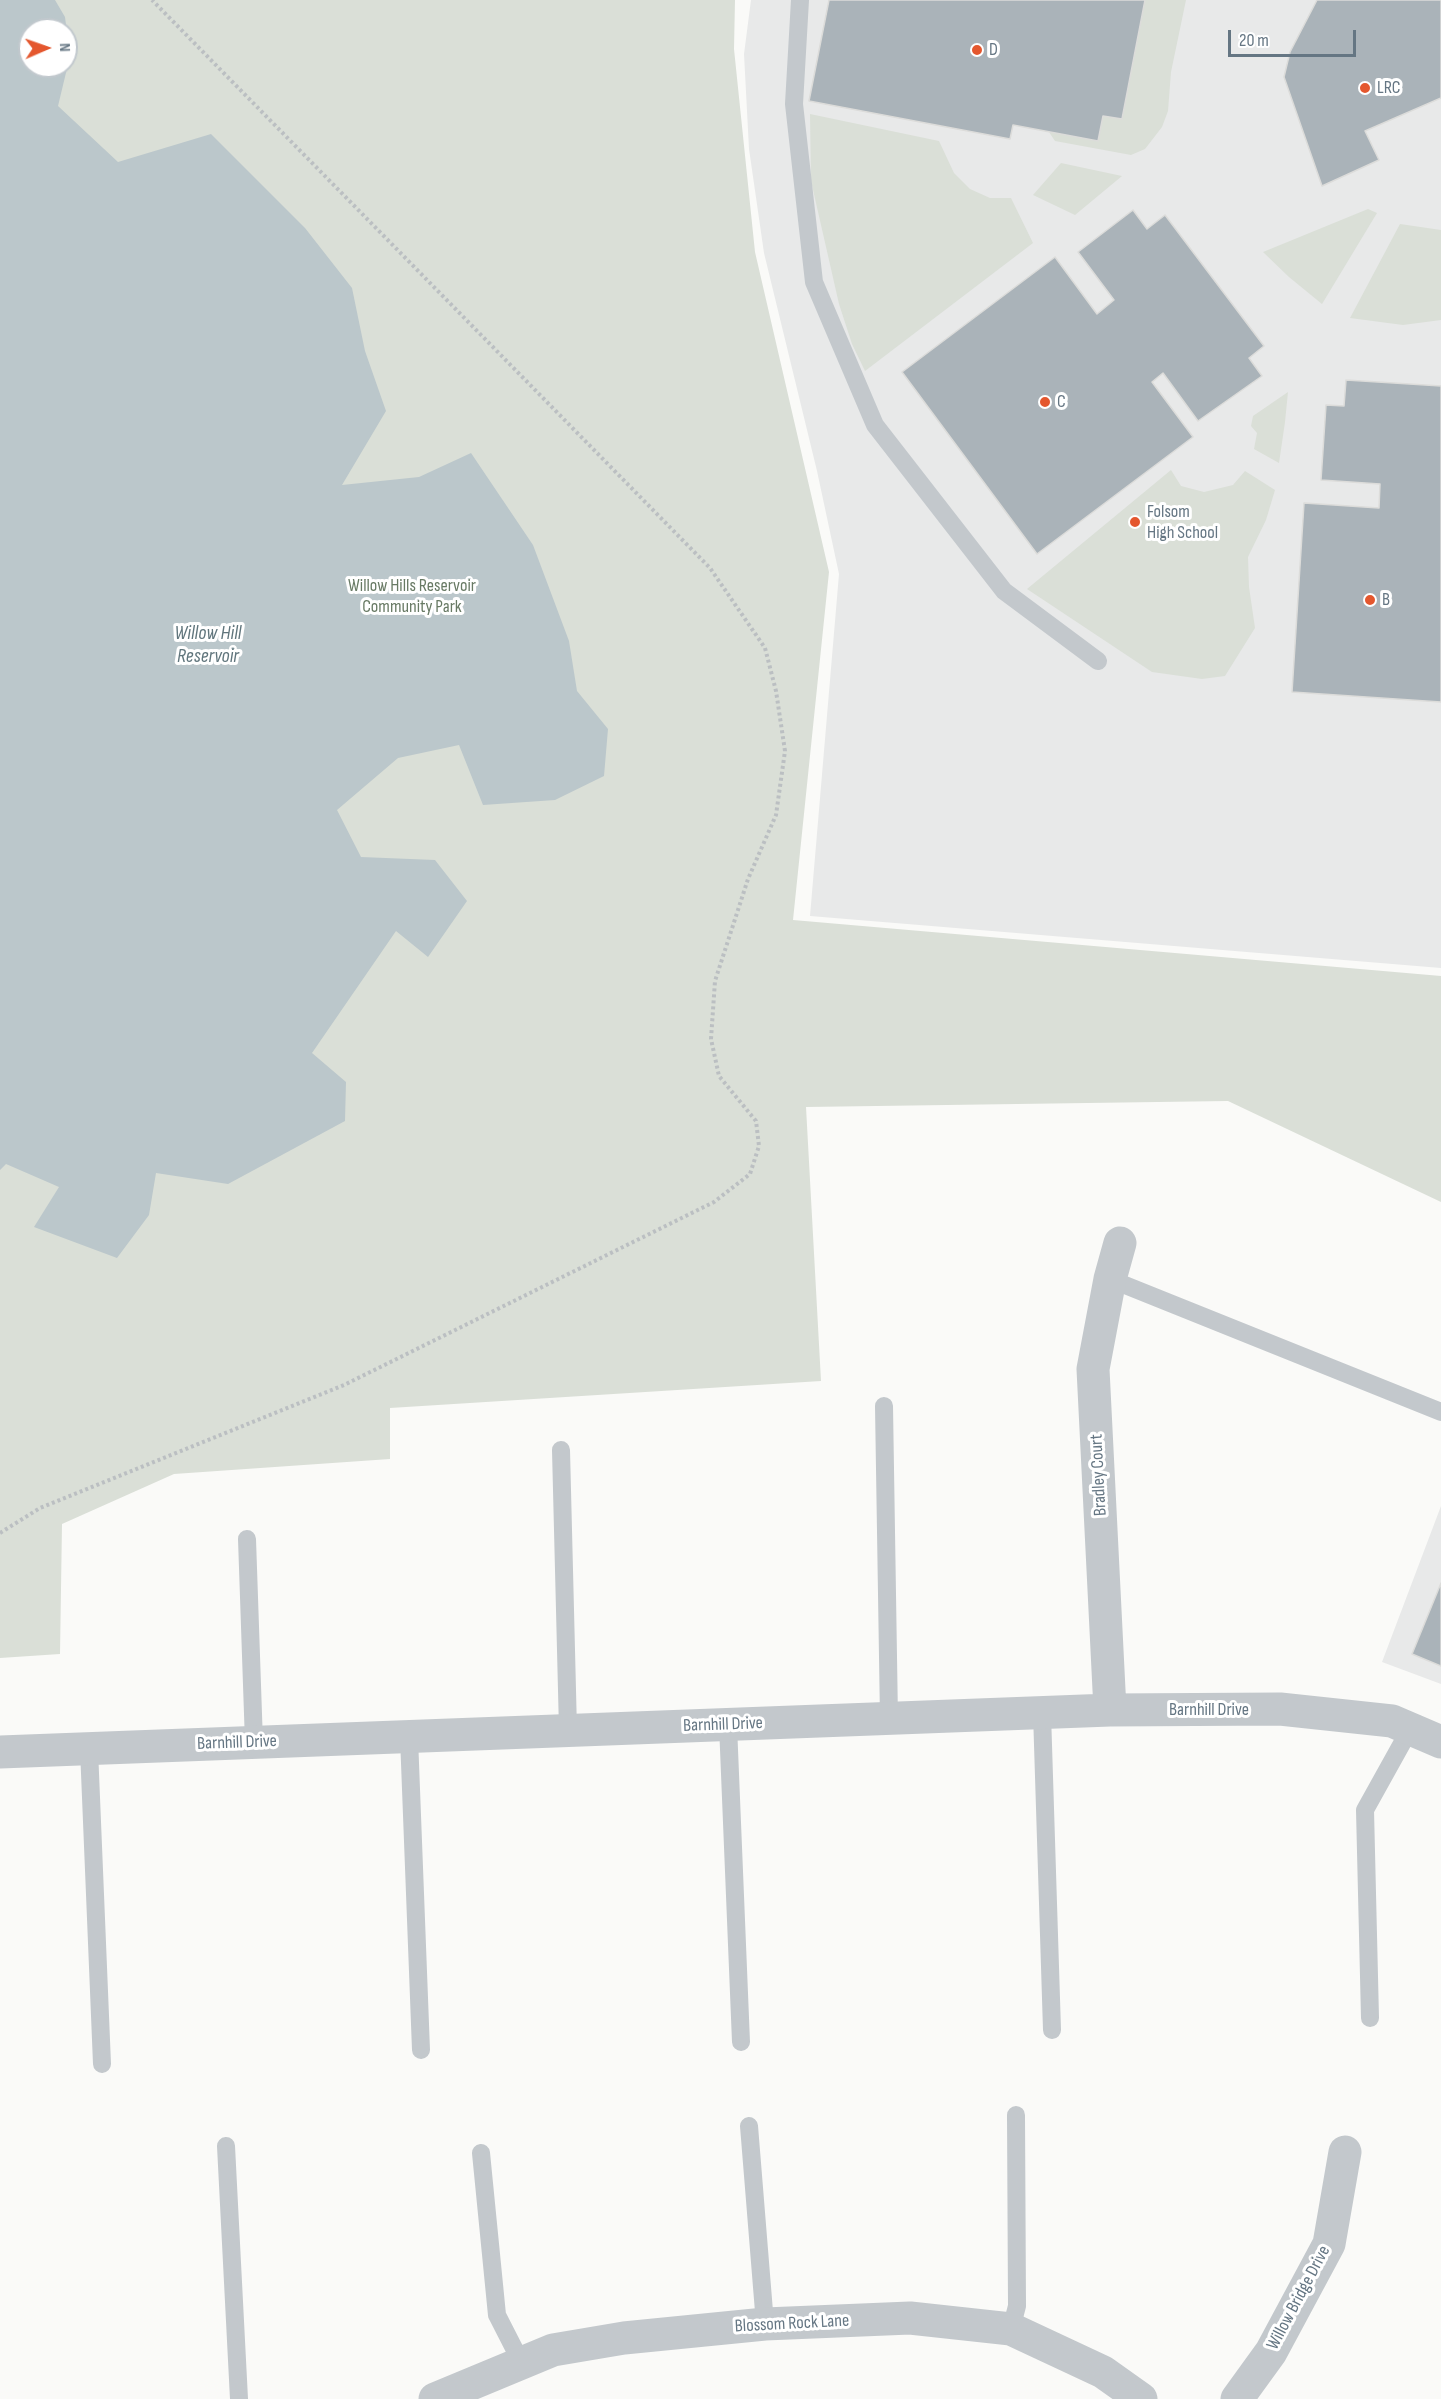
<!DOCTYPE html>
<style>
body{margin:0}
#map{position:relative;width:1441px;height:2399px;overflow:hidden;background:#fafaf8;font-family:"Sofia Sans Condensed",sans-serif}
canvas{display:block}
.north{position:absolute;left:18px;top:18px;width:60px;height:60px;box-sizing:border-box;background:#fff;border:2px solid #c1c8cd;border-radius:50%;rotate:88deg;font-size:16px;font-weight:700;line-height:24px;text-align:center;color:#657683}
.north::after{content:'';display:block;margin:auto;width:21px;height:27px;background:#e4572e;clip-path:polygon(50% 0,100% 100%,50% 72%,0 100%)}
.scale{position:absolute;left:1228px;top:30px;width:128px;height:27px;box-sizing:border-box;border:3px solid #657683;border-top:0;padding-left:8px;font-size:18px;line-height:21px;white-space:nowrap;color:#657683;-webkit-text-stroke:4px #fff;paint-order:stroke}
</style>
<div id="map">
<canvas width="1441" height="2399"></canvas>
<div class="north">N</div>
<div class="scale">20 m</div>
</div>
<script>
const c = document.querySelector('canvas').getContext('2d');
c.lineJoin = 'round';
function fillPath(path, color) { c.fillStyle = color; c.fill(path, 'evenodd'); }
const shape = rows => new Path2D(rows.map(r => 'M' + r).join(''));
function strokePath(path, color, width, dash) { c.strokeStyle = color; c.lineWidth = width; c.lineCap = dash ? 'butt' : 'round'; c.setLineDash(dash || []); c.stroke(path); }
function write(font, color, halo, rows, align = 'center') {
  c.font = font + ' "Sofia Sans Condensed",sans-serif'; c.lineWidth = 6; c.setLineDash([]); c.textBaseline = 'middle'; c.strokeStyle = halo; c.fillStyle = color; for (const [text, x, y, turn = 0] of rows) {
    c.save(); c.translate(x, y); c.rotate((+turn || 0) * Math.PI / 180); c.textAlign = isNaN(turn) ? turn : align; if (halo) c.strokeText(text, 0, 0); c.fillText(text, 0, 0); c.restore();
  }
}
fillPath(shape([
 [751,0,1441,0,1441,968,810,916,839,574,817,471,764,253,749,149,744,54],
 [1441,1506,1441,1684,1382,1662]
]), '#e8e9e9');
fillPath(shape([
 [0,0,735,0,734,49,755,252,829,572,793,920,1441,976,1441,1202,1228,1101,806,1107,821,1381,390,1408,390,1459,174,1474,62,1524,60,1654,0,1658],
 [30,30,66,30,66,66,30,66],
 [1145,0,1186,0,1171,72,1168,111,1162,127,1145,149,1131,155,1055,141,1049,132,1098,141,1103,116,1122,119],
 [810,114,939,141,954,173,970,189,990,198,1011,198,1033,243,865,371,852,344,839,304,811,181],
 [1061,163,1122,176,1075,215,1033,195],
 [1368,209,1377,213,1322,304,1289,277,1263,252],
 [1400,224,1441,230,1441,320,1403,325,1350,318],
 [1288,392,1285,422,1279,463,1254,449,1257,433,1251,426,1253,416],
 [1171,470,1181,486,1204,492,1233,485,1245,471,1275,490,1266,520,1248,557,1249,587,1255,628,1225,676,1202,679,1152,672,1027,589]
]), '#dadfd7');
fillPath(shape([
 [0,0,55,0,65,17,70,56,58,106,118,162,211,134,305,228,352,288,365,351,386,411,342,485,419,477,471,453,533,545,569,641,577,691,608,729,604,776,555,800,483,805,459,745,398,758,337,810,361,857,435,860,467,901,428,957,396,931,312,1053,346,1082,345,1121,228,1184,156,1173,149,1215,117,1258,34,1227,59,1187,6,1164,0,1170],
 [30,30,66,30,66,66,30,66]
]), '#bbc7cb');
const building = shape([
 [829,0,1145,0,1122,119,1103,116,1098,141,1013,125,1010,139,809,101,829,0],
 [1317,0,1441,0,1441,98,1365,131,1379,160,1322,186,1284,77,1290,52,1317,0],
 [1133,210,1147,229,1165,215,1264,346,1249,358,1262,376,1198,421,1163,373,1152,382,1193,437,1037,554,902,372,1055,257,1097,314,1114,300,1078,252,1133,210],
 [1346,380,1441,386,1441,702,1292,692,1304,503,1379,508,1380,484,1321,480,1326,405,1344,406,1346,380],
 [1441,1583,1441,1666,1412,1654,1441,1583]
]);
fillPath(building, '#aab3b9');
strokePath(building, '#dcdcda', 1.5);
strokePath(shape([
 [0,1533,40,1508,344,1385,714,1202,750,1174,759,1146,756,1121,719,1076,711,1039,715,981,748,879,776,815,785,751,776,691,765,648,710,568,152,0]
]), '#bbbfc2', 4, [3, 3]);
strokePath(shape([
 [800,0,794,104,814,282,875,425,1004,591,1098,661],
 [1110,1279,1441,1412],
 [884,1406,889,1719],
 [561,1450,568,1730],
 [247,1539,254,1743],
 [1042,1713,1052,2030],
 [728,1725,741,2042],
 [409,1737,421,2050],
 [89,1749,102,2064],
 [1370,2018,1365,1810,1410,1729],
 [749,2126,765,2324],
 [226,2146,239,2399],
 [481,2153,497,2315,521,2362],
 [1011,2329,1017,2306,1016,2115]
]), '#c3c8cc', 18);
strokePath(shape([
 [1110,1710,1093,1369,1110,1279,1120,1243],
 [0,1752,1110,1710,1280,1709,1392,1721,1441,1742],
 [435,2399,553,2350,624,2338,765,2324,910,2318,1011,2329,1103,2372,1141,2399],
 [1237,2399,1271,2352,1329,2244,1345,2152]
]), '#c3c8cc', 33);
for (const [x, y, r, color] of [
 [977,50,6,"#e4572e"],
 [1365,88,6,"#e4572e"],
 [1045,402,6,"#e4572e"],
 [1135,522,6,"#e4572e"],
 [1370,600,6,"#e4572e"]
]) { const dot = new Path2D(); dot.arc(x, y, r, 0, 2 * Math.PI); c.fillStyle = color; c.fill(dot); strokePath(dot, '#fff', 2); }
write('18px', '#657683', '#fff', [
 ["D",989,50],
 ["LRC",1377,88],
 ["C",1057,402],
 ["Folsom",1147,512],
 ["High School",1147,533],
 ["B",1382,600]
], 'left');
write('18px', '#687a64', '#fff', [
 ["Willow Hills Reservoir",412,586],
 ["Community Park",412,607]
]);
write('18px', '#657683', '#fff', [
 ["Bradley Court",1099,1475,-93],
 ["Barnhill Drive",1209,1710],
 ["Barnhill Drive",723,1725,-2],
 ["Barnhill Drive",237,1743,-2],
 ["Willow Bridge Drive",1299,2298,-62],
 ["Blossom Rock Lane",792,2324,-3]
]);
write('italic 20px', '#60757c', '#fff', [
 ["Willow Hill",208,634],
 ["Reservoir",208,657]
]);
</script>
